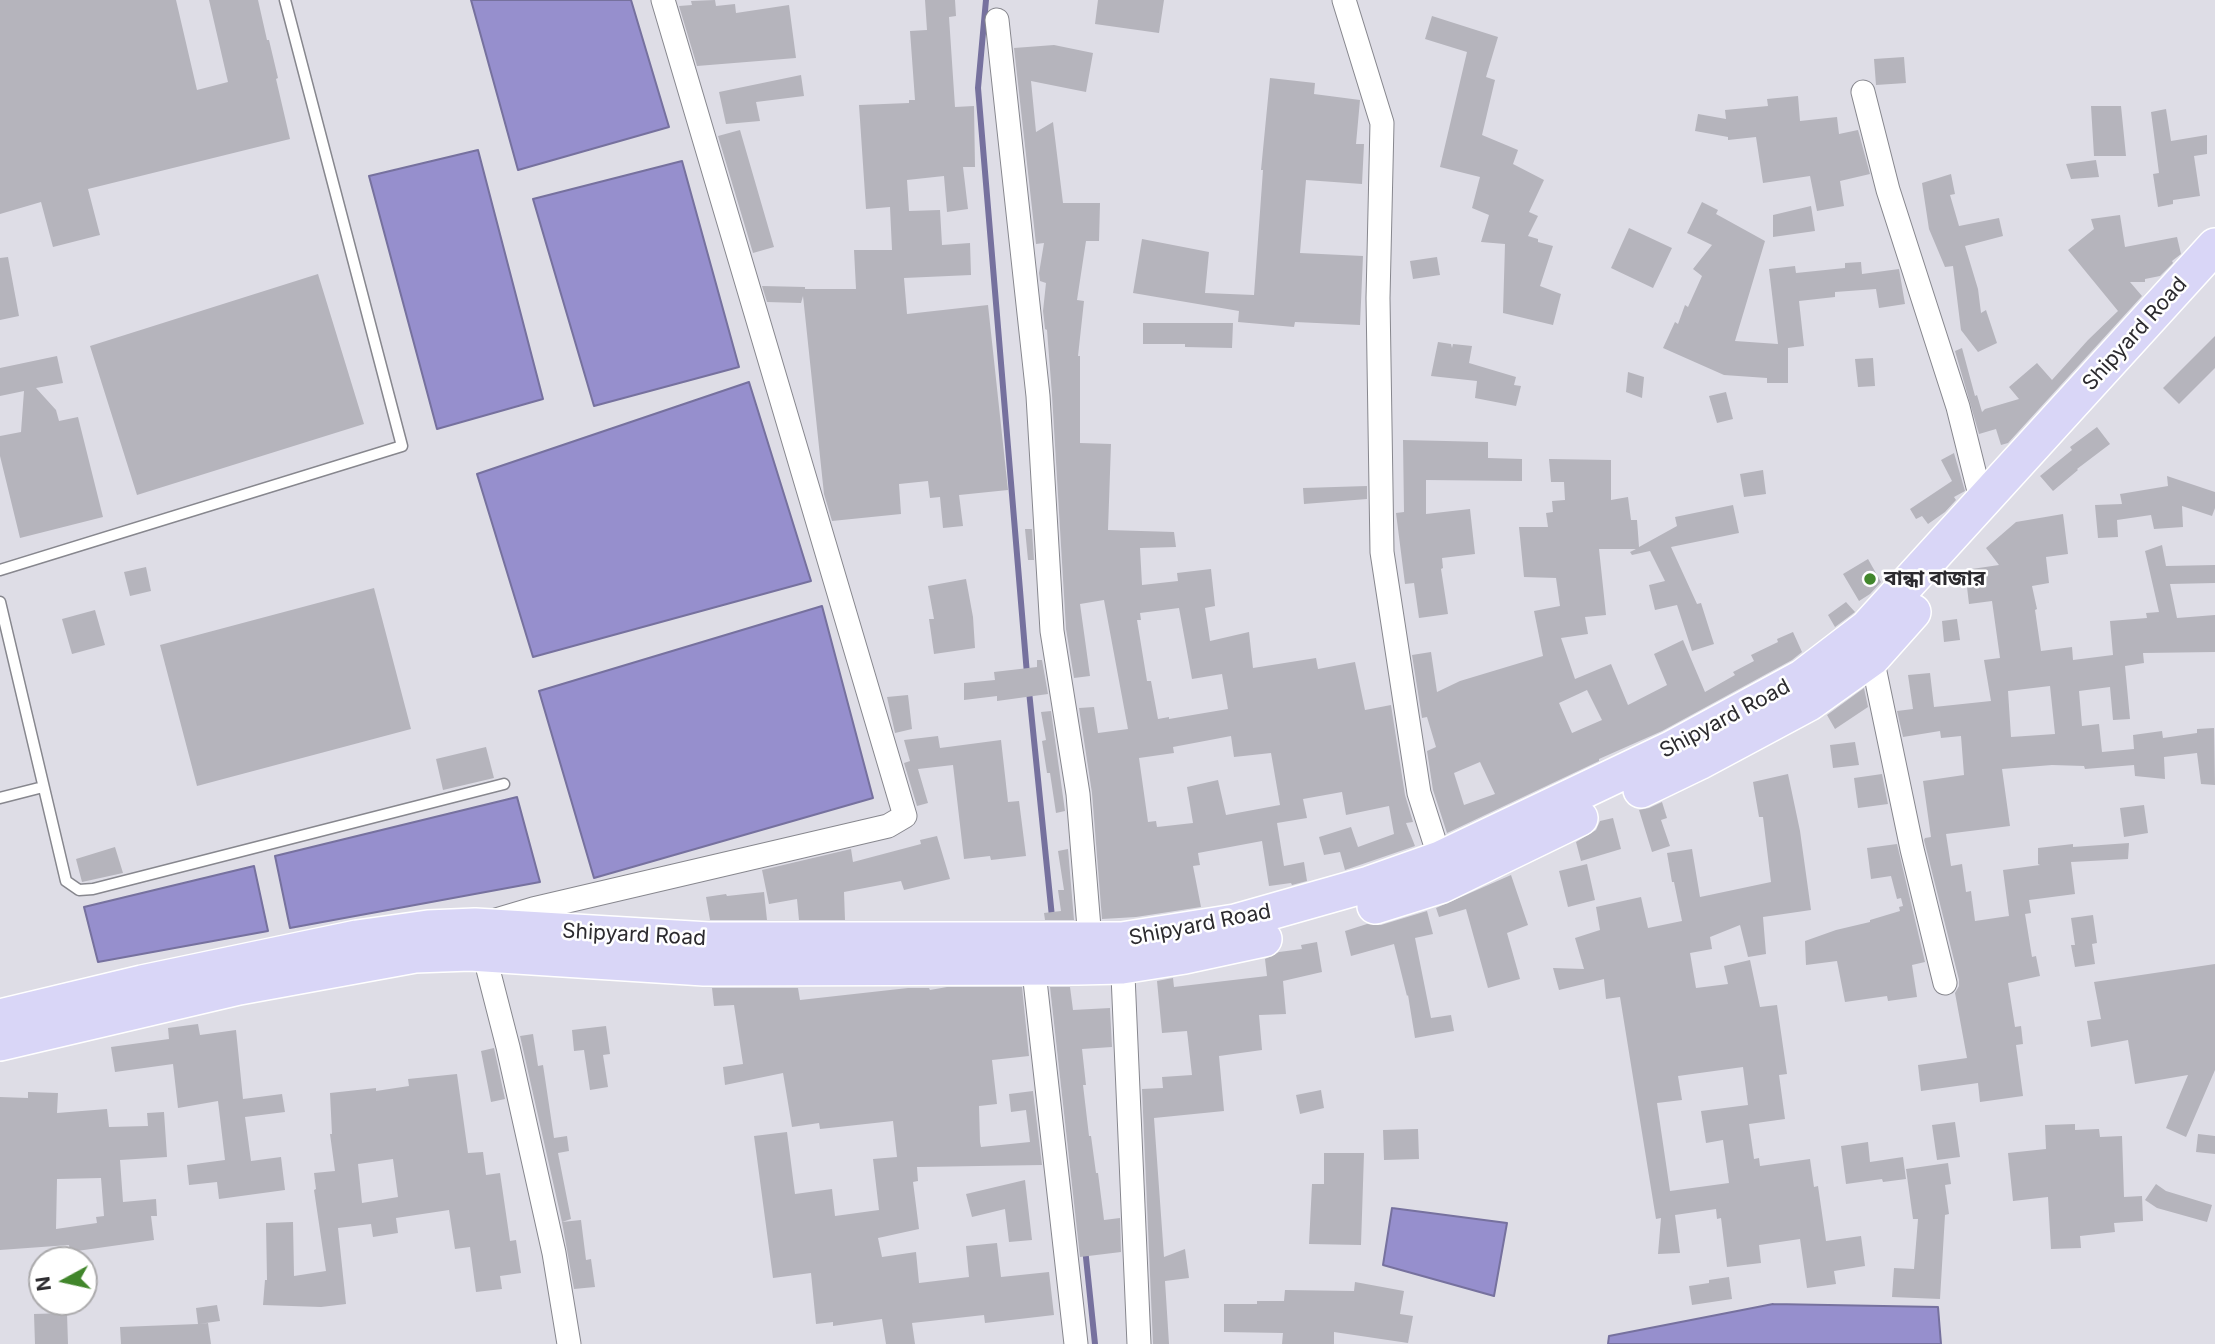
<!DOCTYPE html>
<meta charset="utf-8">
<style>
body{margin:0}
#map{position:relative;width:2215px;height:1344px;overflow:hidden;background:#dedde6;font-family:Inter,sans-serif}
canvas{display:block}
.north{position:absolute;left:28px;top:1246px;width:70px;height:70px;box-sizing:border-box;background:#fff;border:2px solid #abaaac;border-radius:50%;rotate:262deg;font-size:19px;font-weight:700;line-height:28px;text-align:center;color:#2c2b2f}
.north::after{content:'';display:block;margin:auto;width:24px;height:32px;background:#41862b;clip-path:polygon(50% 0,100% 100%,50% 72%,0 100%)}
</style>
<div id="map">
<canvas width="2215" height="1344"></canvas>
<div class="north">N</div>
</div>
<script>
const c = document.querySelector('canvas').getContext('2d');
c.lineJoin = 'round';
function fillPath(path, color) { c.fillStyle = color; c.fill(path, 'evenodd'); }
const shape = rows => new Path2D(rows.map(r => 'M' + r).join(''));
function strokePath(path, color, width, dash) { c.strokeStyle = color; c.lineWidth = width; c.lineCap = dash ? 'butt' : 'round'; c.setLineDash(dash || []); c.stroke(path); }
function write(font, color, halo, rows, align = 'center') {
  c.font = font + ' Inter,"Noto Sans Bengali",sans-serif'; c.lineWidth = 5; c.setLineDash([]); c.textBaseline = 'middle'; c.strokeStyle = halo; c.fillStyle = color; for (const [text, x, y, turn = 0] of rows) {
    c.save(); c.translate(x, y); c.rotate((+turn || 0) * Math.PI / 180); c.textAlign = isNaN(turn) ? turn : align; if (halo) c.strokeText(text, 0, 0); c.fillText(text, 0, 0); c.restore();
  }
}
const water = shape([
 [471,0,631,0,669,127,518,170,471,0],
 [478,150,543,399,437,429,369,176,478,150],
 [682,161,739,367,594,406,533,199,682,161],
 [749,382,811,581,533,657,477,474,749,382],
 [822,606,873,798,594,878,539,691,822,606],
 [517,797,540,882,290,928,275,856,517,797],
 [254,866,268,931,98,962,84,907,254,866],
 [1392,1208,1507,1223,1494,1296,1383,1265,1392,1208],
 [1773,1304,1938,1307,1941,1344,1608,1344,1609,1336,1773,1304]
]);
fillPath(water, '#968fcd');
strokePath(water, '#76719e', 2);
strokePath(shape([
 [986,0,978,88,1027,674],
 [1029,691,1052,917],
 [1085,1248,1095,1344]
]), '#76719e', 6);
fillPath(shape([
 [0,0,176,0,197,90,228,82,209,0,258,0,267,40,269,40,278,78,276,79,290,139,88,189,100,235,53,247,41,202,0,214],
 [715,0,716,6,735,4,736,13,789,5,796,58,697,66,679,6,692,5,691,1],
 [925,0,955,0,956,16,949,17,955,107,974,106,975,167,963,167,968,209,947,212,944,176,907,180,909,211,940,210,942,245,970,243,971,275,904,278,907,314,988,305,1008,490,959,495,963,526,943,528,940,497,930,498,928,481,899,484,901,514,832,521,824,494,803,296,801,303,767,302,762,286,805,287,805,289,856,289,854,250,892,250,890,207,866,209,859,105,909,103,909,100,915,100,910,31,927,30],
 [1098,0,1164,0,1159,33,1095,24],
 [1432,16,1498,37,1486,77,1495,80,1482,135,1518,150,1513,164,1544,180,1529,212,1538,216,1528,236,1538,239,1538,242,1553,246,1540,286,1561,294,1553,325,1503,313,1505,244,1481,242,1489,215,1472,208,1480,177,1440,167,1467,52,1425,39],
 [1054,45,1093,53,1086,92,1031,81,1036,132,1053,122,1063,203,1100,203,1099,241,1086,241,1077,300,1084,301,1078,356,1080,356,1080,443,1111,444,1108,530,1174,532,1176,547,1140,548,1142,585,1178,581,1177,573,1211,569,1215,606,1205,608,1210,641,1249,632,1253,668,1316,658,1318,669,1355,662,1365,710,1391,705,1405,795,1413,822,1406,823,1415,846,1345,870,1340,852,1324,855,1319,837,1351,827,1358,847,1394,834,1389,806,1346,815,1342,792,1303,799,1307,818,1277,823,1284,866,1304,862,1307,881,1292,885,1291,883,1269,886,1262,841,1198,853,1200,865,1193,866,1201,907,1136,917,1102,919,1092,793,1079,708,1094,707,1098,733,1128,729,1104,600,1080,604,1090,676,1074,678,1066,629,1052,395,1047,330,1045,329,1043,311,1046,283,1040,281,1039,273,1044,243,1036,244,1014,48],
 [1179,608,1192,679,1222,674,1228,709,1169,719,1169,717,1158,719,1151,681,1147,681,1137,620,1141,620,1140,613],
 [1231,736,1234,757,1271,753,1280,805,1226,815,1218,780,1187,787,1193,823,1157,827,1156,821,1148,822,1139,758,1174,753,1173,747],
 [1904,57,1906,83,1876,85,1874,59],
 [801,75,804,96,756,102,760,121,726,124,719,92],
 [1270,78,1315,83,1314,94,1360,100,1356,144,1364,144,1362,184,1306,180,1300,253,1363,256,1360,325,1295,322,1294,327,1238,322,1239,311,1133,293,1142,239,1209,252,1205,293,1254,295,1263,170,1261,170],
 [1798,96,1800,121,1837,117,1839,134,1858,130,1870,174,1840,181,1844,206,1817,211,1810,176,1763,183,1756,137,1728,140,1728,137,1695,131,1698,114,1726,119,1725,110,1768,106,1767,99],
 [2091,106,2121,106,2126,156,2094,156],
 [2166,109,2171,141,2207,135,2207,154,2194,156,2200,196,2173,200,2173,204,2158,207,2153,174,2159,173,2151,112],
 [740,130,774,247,753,253,718,136],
 [2096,160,2099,177,2071,179,2066,164],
 [1951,174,1955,194,1950,195,1959,226,1999,218,2003,236,1965,246,1978,289,1981,313,1986,310,1997,343,1978,352,1961,330,1953,266,1945,267,1929,229,1922,183],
 [1702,202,1718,210,1716,214,1765,241,1735,341,1778,344,1769,269,1795,266,1796,273,1845,268,1845,263,1861,262,1862,274,1899,269,1905,304,1879,308,1876,289,1835,292,1835,297,1799,301,1804,346,1788,348,1788,383,1767,383,1767,378,1724,375,1663,348,1675,322,1678,324,1685,305,1688,307,1702,276,1693,269,1712,245,1687,233],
 [1811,206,1815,231,1773,237,1773,215],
 [2120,215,2125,247,2177,237,2181,254,2172,261,2173,263,2160,276,2145,279,2145,282,2130,282,2142,296,2008,443,2001,445,1996,429,1979,434,1955,351,1962,348,1975,396,1977,395,1982,412,1985,409,2019,399,2009,387,2037,363,2052,380,2088,340,2118,311,2068,250,2094,229,2091,219],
 [1629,228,1672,248,1653,288,1611,268],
 [8,257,19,316,0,320,0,258],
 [1437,257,1440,275,1413,279,1410,261],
 [318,274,364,424,137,495,90,346],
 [1143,323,1233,323,1232,348,1185,347,1185,344,1143,344],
 [2215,336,2215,368,2179,404,2163,388],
 [1438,342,1451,344,1452,348,1453,344,1472,346,1469,363,1516,377,1514,385,1521,386,1516,406,1475,398,1477,381,1431,376],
 [57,356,63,383,36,388,56,410,59,421,78,417,103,517,20,538,0,456,0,436,21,432,24,391,0,396,0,368],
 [1873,358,1875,386,1858,387,1855,359],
 [1628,372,1644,377,1642,398,1626,392],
 [1726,392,1733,419,1717,423,1709,396],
 [2097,427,2110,444,2077,469,2078,470,2053,491,2040,476,2072,450,2070,447],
 [1403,440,1488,442,1488,458,1522,459,1522,481,1426,480,1426,514,1470,509,1475,554,1442,558,1443,568,1441,569,1448,614,1419,618,1414,583,1405,584,1396,513,1404,512],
 [1954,453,1965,491,1954,497,1956,500,1945,512,1928,524,1922,516,1916,519,1910,509,1952,481,1941,460],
 [1549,459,1611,460,1611,500,1628,497,1631,520,1637,520,1639,547,1677,526,1675,517,1733,505,1739,533,1671,547,1697,604,1701,603,1714,644,1692,651,1677,605,1655,610,1649,585,1665,581,1650,551,1632,555,1630,552,1636,549,1599,549,1606,615,1585,617,1588,634,1561,638,1575,679,1611,664,1628,705,1667,685,1654,654,1683,640,1705,692,1735,675,1733,672,1754,661,1751,655,1778,642,1777,639,1793,632,1802,652,1792,660,1662,731,1599,759,1599,761,1447,833,1433,790,1427,751,1436,747,1427,717,1422,718,1412,655,1431,652,1437,692,1460,681,1543,656,1534,611,1560,606,1556,578,1524,577,1519,527,1548,527,1546,513,1553,512,1552,501,1565,500,1564,482,1551,482],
 [1587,690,1602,720,1572,733,1559,703],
 [1480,762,1495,794,1464,805,1454,773],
 [1763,470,1766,494,1744,497,1740,474],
 [2167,476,2215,492,2215,508,2212,516,2182,506,2183,527,2154,529,2151,515,2117,520,2118,537,2098,538,2095,505,2122,504,2120,494,2168,486],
 [1367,486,1367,499,1304,504,1303,488],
 [2063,514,2068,554,2046,557,2049,583,2032,586,2037,609,2035,610,2041,651,2072,647,2073,660,2113,655,2110,621,2147,618,2146,613,2159,612,2145,551,2162,545,2166,566,2215,565,2215,583,2170,584,2177,618,2215,615,2215,652,2143,653,2144,663,2125,666,2130,719,2113,720,2110,687,2079,691,2082,726,2099,724,2102,752,2134,749,2133,735,2162,731,2163,738,2197,733,2197,729,2214,728,2215,785,2201,784,2197,753,2164,757,2165,779,2135,776,2134,765,2085,769,2084,766,2052,765,2002,769,2010,826,1946,834,1951,866,1962,864,1966,892,1971,891,1975,921,2009,916,2003,870,2040,865,2038,864,2038,848,2073,844,2073,847,2129,843,2128,859,2071,862,2075,894,2029,900,2031,913,2025,914,2032,957,2036,956,2040,976,2008,983,2015,1027,2021,1026,2023,1044,2016,1045,2023,1096,1980,1102,1978,1083,1921,1091,1918,1065,1967,1058,1955,993,1959,986,1959,980,1924,840,1925,838,1931,837,1923,781,1964,775,1961,736,1941,738,1940,731,1903,737,1897,711,1913,709,1908,675,1930,673,1934,707,1991,701,1984,660,2000,658,1992,601,1969,604,1965,570,1999,565,1986,548,2016,522],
 [2050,686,2055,734,2011,737,2008,691],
 [1025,529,1032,529,1034,560,1028,560],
 [1868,559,1881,582,1870,594,1859,601,1843,574],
 [146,567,151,591,130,596,124,572],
 [966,579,973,617,975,648,934,654,929,619,934,619,928,586],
 [374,588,411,729,197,786,160,645],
 [1846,602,1855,612,1835,627,1828,615],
 [95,610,105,645,72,654,62,619],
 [1957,619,1960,640,1944,642,1942,621],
 [1037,660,1042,660,1048,694,997,701,997,696,964,700,964,683,995,680,994,672,1037,667],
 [1864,688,1868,707,1835,729,1827,715],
 [908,695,912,729,895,733,887,697],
 [1051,711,1065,811,1056,813,1050,773,1047,773,1042,741,1046,740,1041,712],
 [938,736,940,748,1001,740,1008,802,1019,801,1026,856,991,860,990,856,964,859,953,765,918,769,928,803,917,806,904,763,910,761,904,740],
 [1855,742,1859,765,1833,768,1830,745],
 [486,747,494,778,443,790,436,759],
 [1788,774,1800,831,1811,910,1763,917,1766,954,1748,957,1740,925,1710,937,1712,949,1690,953,1696,988,1728,984,1724,966,1750,960,1760,1007,1777,1005,1787,1074,1779,1075,1785,1119,1749,1124,1754,1159,1759,1158,1760,1166,1810,1159,1814,1187,1818,1186,1826,1241,1861,1236,1865,1266,1834,1271,1836,1284,1807,1288,1800,1239,1759,1245,1761,1263,1727,1267,1721,1218,1717,1219,1716,1209,1675,1215,1680,1253,1658,1254,1661,1218,1656,1219,1620,997,1606,999,1604,979,1559,990,1553,968,1584,969,1575,938,1600,930,1596,907,1641,897,1648,928,1682,921,1674,882,1672,882,1667,853,1692,849,1700,897,1771,882,1763,817,1759,817,1753,782],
 [1743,1067,1748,1105,1701,1111,1706,1143,1723,1140,1729,1183,1670,1191,1657,1103,1682,1100,1678,1076],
 [1882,774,1888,804,1858,808,1854,778],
 [1662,802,1667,818,1661,820,1670,846,1652,852,1639,810,1649,808],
 [2144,805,2148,833,2124,837,2120,808],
 [1613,818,1621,849,1581,861,1576,842,1596,830,1600,821],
 [937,836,950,879,904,890,901,881,844,892,845,920,799,920,797,899,769,904,762,870,851,849,853,862,921,844,920,840],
 [1897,844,1925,962,1912,965,1917,997,1888,1001,1887,996,1845,1002,1837,961,1806,965,1805,941,1836,930,1870,922,1870,920,1900,911,1899,907,1903,906,1901,898,1897,899,1891,876,1871,879,1867,848],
 [115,847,123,873,82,882,76,859],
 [1068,849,1074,920,1045,920,1044,913,1061,911,1058,890,1064,890,1058,851],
 [1587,864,1595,900,1568,907,1559,871],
 [1511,875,1528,925,1507,933,1520,979,1488,988,1466,909,1439,917,1436,908],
 [764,892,767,920,710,920,706,897,726,894,727,896],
 [1427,911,1433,934,1415,938,1431,1018,1451,1015,1454,1031,1415,1038,1408,995,1407,996,1394,944,1351,956,1345,931,1367,924,1381,925],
 [2093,915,2097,943,2092,944,2095,964,2075,967,2071,945,2075,945,2071,918],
 [1317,942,1322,972,1283,981,1286,1014,1259,1015,1262,1050,1219,1056,1224,1111,1154,1118,1164,1257,1185,1249,1189,1278,1165,1281,1169,1344,1153,1344,1142,1089,1163,1088,1162,1077,1192,1075,1187,1031,1162,1033,1157,981,1173,978,1174,987,1267,976,1265,959,1279,952,1302,949,1301,945],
 [2215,964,2215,1070,2186,1137,2166,1128,2188,1075,2135,1084,2128,1040,2091,1047,2087,1021,2101,1019,2094,982],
 [947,987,1022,987,1029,1056,992,1060,997,1104,979,1106,980,1142,981,1147,1030,1142,1026,1110,1011,1112,1009,1094,1033,1091,1042,1165,917,1167,918,1181,913,1182,919,1229,878,1238,882,1257,916,1252,919,1283,969,1277,966,1246,997,1243,1001,1277,1049,1272,1054,1315,985,1323,984,1315,912,1323,915,1344,886,1344,882,1319,833,1326,833,1322,816,1324,811,1273,773,1278,754,1136,787,1132,795,1194,832,1189,835,1216,879,1210,873,1159,897,1157,893,1121,820,1129,819,1123,792,1127,783,1073,725,1085,723,1067,743,1064,734,1005,714,1006,712,988,798,988,800,1000,908,988,929,988,930,990],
 [1050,987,1070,987,1073,1010,1110,1008,1112,1047,1082,1049,1086,1085,1083,1085,1089,1136,1091,1136,1096,1173,1098,1173,1104,1220,1120,1218,1121,1252,1080,1257],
 [198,1024,200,1035,236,1030,243,1099,282,1094,285,1112,245,1117,251,1161,281,1157,285,1190,219,1199,217,1182,189,1185,187,1165,225,1160,218,1101,178,1108,173,1064,115,1072,111,1047,169,1039,168,1028],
 [606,1026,610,1054,603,1055,608,1087,590,1090,584,1050,574,1051,572,1030],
 [533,1034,538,1066,543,1065,554,1138,567,1136,569,1151,558,1153,571,1219,562,1222,520,1036],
 [494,1048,505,1099,491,1102,481,1051],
 [457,1074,468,1153,483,1152,486,1175,500,1173,510,1241,516,1240,521,1273,500,1276,502,1289,476,1292,470,1247,455,1249,449,1210,396,1218,398,1233,373,1237,371,1224,338,1228,346,1304,321,1307,263,1305,265,1280,267,1280,266,1223,293,1222,294,1276,326,1271,314,1190,316,1189,314,1173,335,1171,330,1134,332,1134,330,1093,376,1088,376,1091,409,1086,408,1079],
 [393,1159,398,1197,362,1203,358,1164],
 [1321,1090,1324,1108,1300,1114,1296,1095],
 [28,1092,58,1093,57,1113,107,1109,109,1127,148,1126,147,1113,164,1112,167,1157,120,1160,123,1202,156,1199,157,1216,151,1216,154,1240,70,1252,69,1245,0,1250,0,1097,28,1098],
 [101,1178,104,1216,96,1217,97,1223,56,1229,57,1179],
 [1955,1122,1960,1157,1937,1160,1932,1125],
 [2075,1124,2075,1130,2099,1129,2100,1137,2122,1136,2124,1197,2142,1196,2143,1221,2114,1223,2115,1232,2080,1236,2081,1248,2051,1249,2048,1197,2013,1201,2008,1153,2046,1149,2045,1125],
 [1418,1129,1419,1159,1384,1160,1383,1130],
 [2198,1134,2215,1136,2215,1154,2196,1152],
 [1868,1142,1870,1162,1903,1157,1906,1179,1883,1182,1882,1179,1846,1184,1841,1146],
 [1324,1153,1364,1153,1361,1245,1309,1244,1312,1184,1324,1184],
 [1948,1163,1951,1184,1945,1185,1949,1214,1945,1215,1940,1299,1892,1297,1894,1268,1914,1269,1918,1219,1913,1219,1906,1169],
 [1025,1180,1032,1240,1009,1242,1005,1209,972,1217,966,1194],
 [2156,1184,2166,1191,2212,1205,2207,1222,2157,1208,2145,1200],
 [581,1220,586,1260,591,1259,595,1287,574,1289,562,1222],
 [1729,1277,1732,1299,1692,1305,1689,1286,1709,1283,1709,1280],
 [1355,1282,1404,1291,1400,1314,1413,1316,1408,1343,1334,1332,1334,1344,1282,1344,1283,1333,1224,1332,1224,1304,1257,1304,1257,1301,1284,1301,1285,1290,1354,1291],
 [217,1305,220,1321,199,1324,208,1323,211,1344,121,1344,120,1327,198,1324,196,1308],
 [67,1313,68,1344,35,1344,34,1314]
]), '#b5b4bc');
const service = shape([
 [0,570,402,446,285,0],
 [0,602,66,881,79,890,93,889,504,784],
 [0,798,43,787]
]);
const minor = shape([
 [1344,0,1382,123,1378,298,1382,552,1419,793,1440,859],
 [997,20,1038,396,1052,631,1078,794,1090,940],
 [1863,92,1888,190,1958,407,1982,503],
 [1870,648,1912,849,1945,983],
 [496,920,533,909,888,826,905,816,663,0],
 [481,942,508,1047,554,1253,569,1344],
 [1122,952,1139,1344],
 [1032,954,1076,1344]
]);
const primary = shape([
 [1641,790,1699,762,1809,703,1872,658,1913,612],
 [1375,906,1442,885,1580,818],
 [0,1017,142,983,357,938,428,928,475,926,709,940,1122,940,1235,922,1369,884,1440,859,1671,749,1803,677,1867,628,2215,246],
 [0,1043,239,987,415,955,470,953,704,968,1078,967,1122,966,1185,956,1264,939]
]);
strokePath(service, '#87878e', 13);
strokePath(minor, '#87878e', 25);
strokePath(primary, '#fff', 38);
strokePath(service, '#fff', 10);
strokePath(minor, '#fff', 23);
strokePath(primary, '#d9d6f7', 35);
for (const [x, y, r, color] of [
 [1870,579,7,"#41862b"]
]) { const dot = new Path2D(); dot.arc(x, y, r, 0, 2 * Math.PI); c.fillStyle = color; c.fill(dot); strokePath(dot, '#fff', 2.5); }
write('21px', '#2c2b2f', '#fff', [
 ["Shipyard Road",2135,334,-48],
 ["Shipyard Road",1725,719,-28],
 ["Shipyard Road",1200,925,-11],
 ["Shipyard Road",634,935,3]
]);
write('bold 21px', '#2c2b2f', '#fff', [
 ["বান্ধা বাজার",1884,579]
], 'left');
</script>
